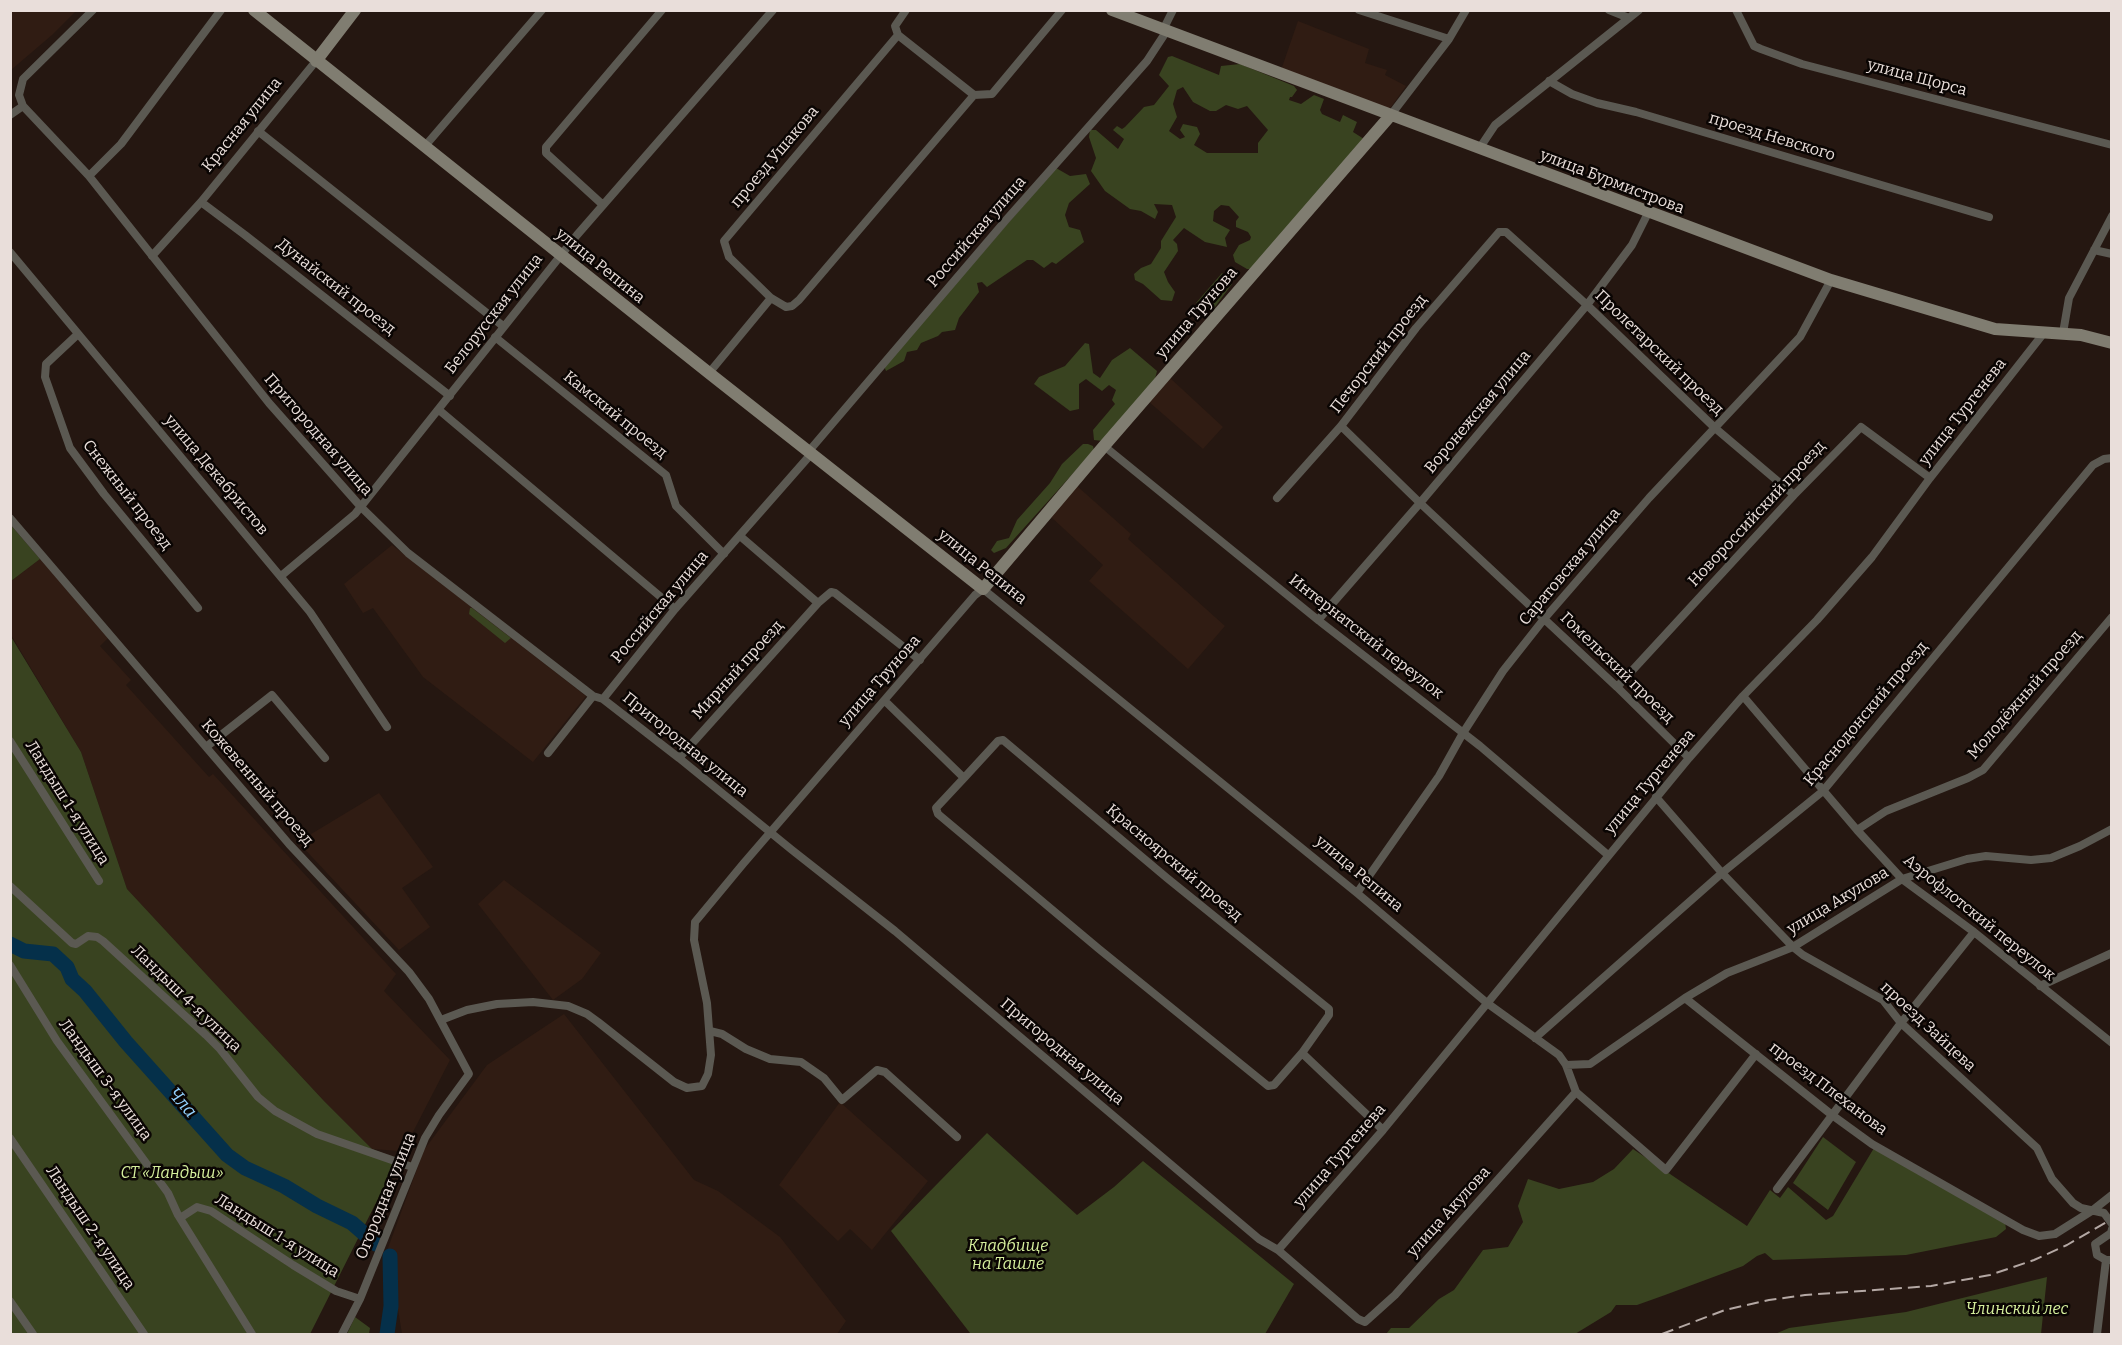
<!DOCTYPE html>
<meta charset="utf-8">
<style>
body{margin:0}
#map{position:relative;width:2122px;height:1345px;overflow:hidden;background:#251711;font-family:Bitter,serif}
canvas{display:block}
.frame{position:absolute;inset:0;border:12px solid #e9deda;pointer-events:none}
</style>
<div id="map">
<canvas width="2122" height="1345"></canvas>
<div class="frame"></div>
</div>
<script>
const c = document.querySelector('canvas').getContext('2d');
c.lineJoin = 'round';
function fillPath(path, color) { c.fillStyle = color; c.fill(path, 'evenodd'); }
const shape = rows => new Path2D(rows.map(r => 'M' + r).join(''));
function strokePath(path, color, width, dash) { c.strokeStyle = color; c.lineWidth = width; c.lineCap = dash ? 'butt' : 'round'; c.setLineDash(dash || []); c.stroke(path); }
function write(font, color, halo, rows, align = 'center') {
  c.font = font + ' Bitter,serif'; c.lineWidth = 5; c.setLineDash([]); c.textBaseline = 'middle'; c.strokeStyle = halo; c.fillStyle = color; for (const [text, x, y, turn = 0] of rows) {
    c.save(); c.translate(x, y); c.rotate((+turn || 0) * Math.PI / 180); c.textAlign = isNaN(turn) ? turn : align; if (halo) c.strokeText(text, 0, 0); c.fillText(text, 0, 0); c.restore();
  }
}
fillPath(shape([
 [11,10,76,10,76,11,52,35,11,70],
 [1298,21,1369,49,1365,63,1387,70,1385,75,1406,86,1391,107,1388,109,1281,70],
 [1169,377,1223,427,1203,449,1148,401],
 [1077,486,1131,534,1128,539,1225,626,1188,669,1089,581,1103,565,1050,516],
 [392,545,586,696,533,762,423,677,373,608,363,613,344,584],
 [40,559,109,637,100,646,131,680,126,685,209,777,213,774,396,974,384,991,450,1060,414,1130,399,1151,372,1149,324,1101,127,889,81,752,11,635,11,581],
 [379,793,433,867,402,888,430,927,399,950,298,842],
 [504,880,601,953,582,979,553,1000,478,904],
 [564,1014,694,1180,718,1191,780,1237,846,1321,837,1334,402,1334,388,1248,424,1150,487,1065],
 [840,1102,928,1181,872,1250,850,1229,838,1241,779,1185]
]), '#301c13');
fillPath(shape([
 [1172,56,1219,75,1221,66,1240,64,1294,86,1297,90,1292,97,1290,97,1289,100,1301,104,1314,95,1324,99,1320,110,1322,114,1340,122,1343,115,1357,122,1353,132,1364,139,1252,269,1247,269,1235,262,1233,255,1239,245,1250,240,1251,237,1248,232,1236,227,1236,221,1239,217,1229,206,1221,205,1214,211,1213,221,1230,230,1225,238,1227,247,1205,242,1184,228,1173,240,1177,244,1178,251,1164,272,1168,282,1175,292,1172,301,1161,300,1143,284,1135,280,1134,274,1141,268,1151,264,1161,248,1161,241,1176,217,1172,205,1154,204,1158,212,1155,219,1141,211,1130,209,1105,191,1091,171,1096,158,1089,137,1090,130,1096,130,1118,149,1124,139,1113,130,1117,126,1122,129,1125,127,1144,107,1154,105,1169,86,1159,75,1168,57],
 [1183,87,1193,102,1210,111,1216,111,1226,105,1238,109,1247,106,1268,130,1258,143,1258,153,1207,153,1194,145,1200,134,1197,127,1183,124,1180,130,1185,137,1180,139,1169,131,1177,117,1173,104,1177,90],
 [1056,168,1070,176,1086,174,1090,184,1069,203,1065,215,1069,227,1080,230,1084,242,1056,264,1052,262,1044,268,1033,260,1027,260,987,287,982,282,977,283,979,292,959,318,955,330,942,332,938,336,921,343,917,350,907,352,904,361,886,371,884,366],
 [1222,273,1232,284,1212,311,1196,303],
 [1085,343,1089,344,1093,373,1100,378,1112,360,1130,348,1157,371,1155,379,1103,441,1094,440,1093,430,1115,404,1112,400,1116,390,1109,385,1102,391,1086,379,1079,384,1079,409,1070,411,1034,384,1039,377,1065,366],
 [1083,444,1088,444,1093,446,1094,450,1006,548,994,553,991,550,997,541,1009,538,1017,520,1050,483,1062,464],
 [10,524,40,559,11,581,10,581],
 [470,608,472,608,511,638,505,643,469,614],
 [10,635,81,752,127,889,324,1101,372,1149,398,1159,310,1334,11,1334],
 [987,1133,1077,1215,1114,1187,1143,1161,1294,1284,1265,1334,964,1334,970,1333,891,1231],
 [1823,1137,1856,1162,1828,1210,1793,1183],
 [1874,1148,2005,1222,2006,1229,1996,1237,1906,1255,1773,1260,1765,1253,1757,1256,1743,1266,1665,1295,1637,1305,1616,1305,1611,1312,1575,1334,1386,1334,1391,1328,1409,1328,1439,1299,1454,1290,1483,1250,1508,1247,1523,1222,1518,1206,1528,1179,1559,1189,1593,1182,1614,1169,1633,1149,1747,1226,1770,1190,1780,1198,1788,1187,1826,1220,1833,1216],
 [2047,1277,2041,1334,1775,1334,1789,1328,1906,1312],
 [355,1317,370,1328,369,1334,347,1334]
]), '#394320');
strokePath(shape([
 [10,944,24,951,53,954,67,967,72,979,85,991,126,1042,227,1155,245,1168,284,1186,317,1206,352,1223,376,1244],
 [387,1334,391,1306,390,1256]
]), '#05304a', 15);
strokePath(shape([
 [1359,10,1449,39],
 [1609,10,1629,18],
 [1736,10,1754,46,1761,49,1802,64,2112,145],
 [1163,30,1173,10],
 [898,35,974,95],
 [1549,81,1572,94,1597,103,1636,112,1989,217],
 [23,106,89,176,269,403,361,507,408,553,593,696,603,699,679,758,792,850,895,931,1259,1239,1278,1250,1358,1319,1365,1322,1395,1295,1576,1092],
 [10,115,23,106,19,95,23,79,93,10],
 [1390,116,1449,39,1466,10],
 [258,131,503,326],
 [425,146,542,10],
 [1479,149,1495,125,1639,10],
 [89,176,121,144,221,10],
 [201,202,245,235,450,396],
 [603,205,546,153,546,147,662,10],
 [2094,250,2112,254],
 [10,252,310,612,387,727],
 [152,256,201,202,316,61],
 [771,298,729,257,724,241,898,35,895,26,906,10],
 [2063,333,2069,298,2112,216],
 [78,334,46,364,45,377,70,448,104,494,198,608],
 [495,337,666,475,676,506,724,554],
 [709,373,771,298,786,307,792,306,799,300,974,95,992,94,1062,10],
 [439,410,675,609],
 [1341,426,1420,503,1617,687,1689,758],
 [1104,446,1318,620,1480,746,1608,855],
 [809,451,1006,220,1147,61,1166,32],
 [1277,498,1341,426,1416,328,1499,232,1506,232,1587,305,1715,428,1794,495],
 [10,518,289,844,409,972,429,999,469,1074,439,1115,425,1138,360,1299,342,1334],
 [740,536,818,603],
 [281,576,355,514,577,235,773,10],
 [1318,620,1420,503,1587,305,1632,245,1648,213],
 [1617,687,1794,495,1861,427,1930,478],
 [1743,696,1857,830,1902,879,1974,932,2112,1043],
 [603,699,675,609,812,453],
 [885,701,964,778,998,741,1003,740,1167,878,1329,1009,1329,1015,1302,1053,1383,1130],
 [10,741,99,881],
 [206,747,272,695,325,758],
 [548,753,593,696],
 [679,758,818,603,831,592,835,593,920,660],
 [964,778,936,808,938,814,1099,949,1268,1086,1274,1085,1302,1053],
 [1656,797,1722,873,1793,947,1803,955,1883,1000,1901,1023,2037,1148,2052,1179,2073,1203,2081,1208,2104,1213,2112,1224],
 [1857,830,1886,811,1968,778,1983,770,2112,617],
 [10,886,72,943,76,944,88,936,97,937,103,941,206,1035,220,1049,258,1097,275,1111,317,1134,412,1167],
 [1357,893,1439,776,1463,733,1503,671,1544,619,1649,498,1800,337,1831,280],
 [10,965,57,1041,168,1193,178,1215,252,1334],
 [2040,986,2112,953],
 [1685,998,1832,1115,1872,1144,2023,1230,2039,1236,2055,1234,2093,1210,2112,1195],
 [441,1020,467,1010,497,1004,533,1002,568,1006,587,1014,598,1022,674,1082,687,1088,702,1086,708,1074,711,1055,707,1003,694,940,695,922,743,864,975,595,983,589,1357,893,1487,1003,1559,1055,1566,1065,1576,1092,1666,1170,1756,1054],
 [710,1031,722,1034,746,1049,770,1059,801,1062,824,1078,842,1100,877,1070,885,1072,957,1137],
 [1535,1038,1722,873,1823,791,2093,465,2104,459,2112,458],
 [1566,1065,1590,1064,1685,998,1727,973,1793,947,1902,879,1967,859,1986,856,2031,860,2051,858,2080,846,2112,829],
 [10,1138,144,1334],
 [1777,1189,1901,1023,1974,932],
 [180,1218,197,1207,211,1211,293,1265,336,1291,360,1299],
 [1278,1250,1383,1130,1689,758,1743,696,1817,620,1872,557,1930,478,2043,334],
 [2106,1260,2097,1255,2095,1244,2111,1233,2112,1229],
 [10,1301,33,1334],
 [2097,1334,2106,1260,2112,1260]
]), '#5b5952', 8);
strokePath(shape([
 [254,10,709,373,983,589,1104,446,1390,116],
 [1112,10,1831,280,1995,329,2081,335,2112,343],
 [316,61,355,10]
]), '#807d71', 12);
strokePath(shape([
 [1662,1334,1725,1310,1769,1300,1805,1295,1931,1286,1990,1275,2034,1260,2067,1245,2112,1219]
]), '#b4a8a4', 2, [12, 6]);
write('16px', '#e9deda', '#0a0503', [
 ["улица Щорса",1917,78,15],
 ["Красная улица",242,125,-51],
 ["проезд Невского",1772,137,17],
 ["проезд Ушакова",775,157,-50],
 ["улица Бурмистрова",1612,182,21],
 ["Российская улица",977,232,-49],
 ["улица Репина",600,266,39],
 ["Дунайский проезд",336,287,38],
 ["улица Трунова",1197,313,-49],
 ["Белорусская улица",494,314,-52],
 ["Пролетарский проезд",1659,353,44],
 ["Печорский проезд",1379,354,-52],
 ["Воронежская улица",1478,412,-50],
 ["улица Тургенева",1963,412,-52],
 ["Камский проезд",615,415,39],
 ["Пригородная улица",318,435,49],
 ["улица Декабристов",216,475,50],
 ["Снежный проезд",127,495,52],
 ["Новороссийский проезд",1757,514,-47],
 ["улица Репина",982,567,39],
 ["Саратовская улица",1570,567,-50],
 ["Российская улица",660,607,-50],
 ["Интернатский переулок",1366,637,38],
 ["Гомельский проезд",1617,668,44],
 ["Мирный проезд",738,670,-48],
 ["улица Трунова",880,681,-49],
 ["Молодёжный проезд",2025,695,-49],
 ["Краснодонский проезд",1866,714,-50],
 ["Пригородная улица",685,745,39],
 ["улица Тургенева",1650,782,-50],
 ["Кожевенный проезд",257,783,49],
 ["Ландыш 1-я улица",67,803,58],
 ["Красноярский проезд",1174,863,40],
 ["улица Репина",1359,874,40],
 ["улица Акулова",1838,901,-31],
 ["Аэрофлотский переулок",1979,918,39],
 ["Ландыш 4-я улица",186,999,44],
 ["проезд Зайцева",1928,1027,43],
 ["Пригородная улица",1062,1052,40],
 ["Ландыш 3-я улица",105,1080,54],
 ["проезд Плеханова",1828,1089,37],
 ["улица Тургенева",1340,1156,-49],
 ["Огородная улица",386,1196,-68],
 ["улица Акулова",1449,1212,-48],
 ["Ландыш 2-я улица",90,1228,56],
 ["Ландыш 1-я улица",277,1236,32]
]);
write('italic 16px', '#d6f09d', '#0a0503', [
 ["СТ «Ландыш»",172,1174],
 ["Кладбище",1008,1247],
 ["на Ташле",1008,1265],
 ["Члинский лес",2017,1310]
]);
write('italic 18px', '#92cffb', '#0a0503', [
 ["Чла",182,1103,49]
]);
</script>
